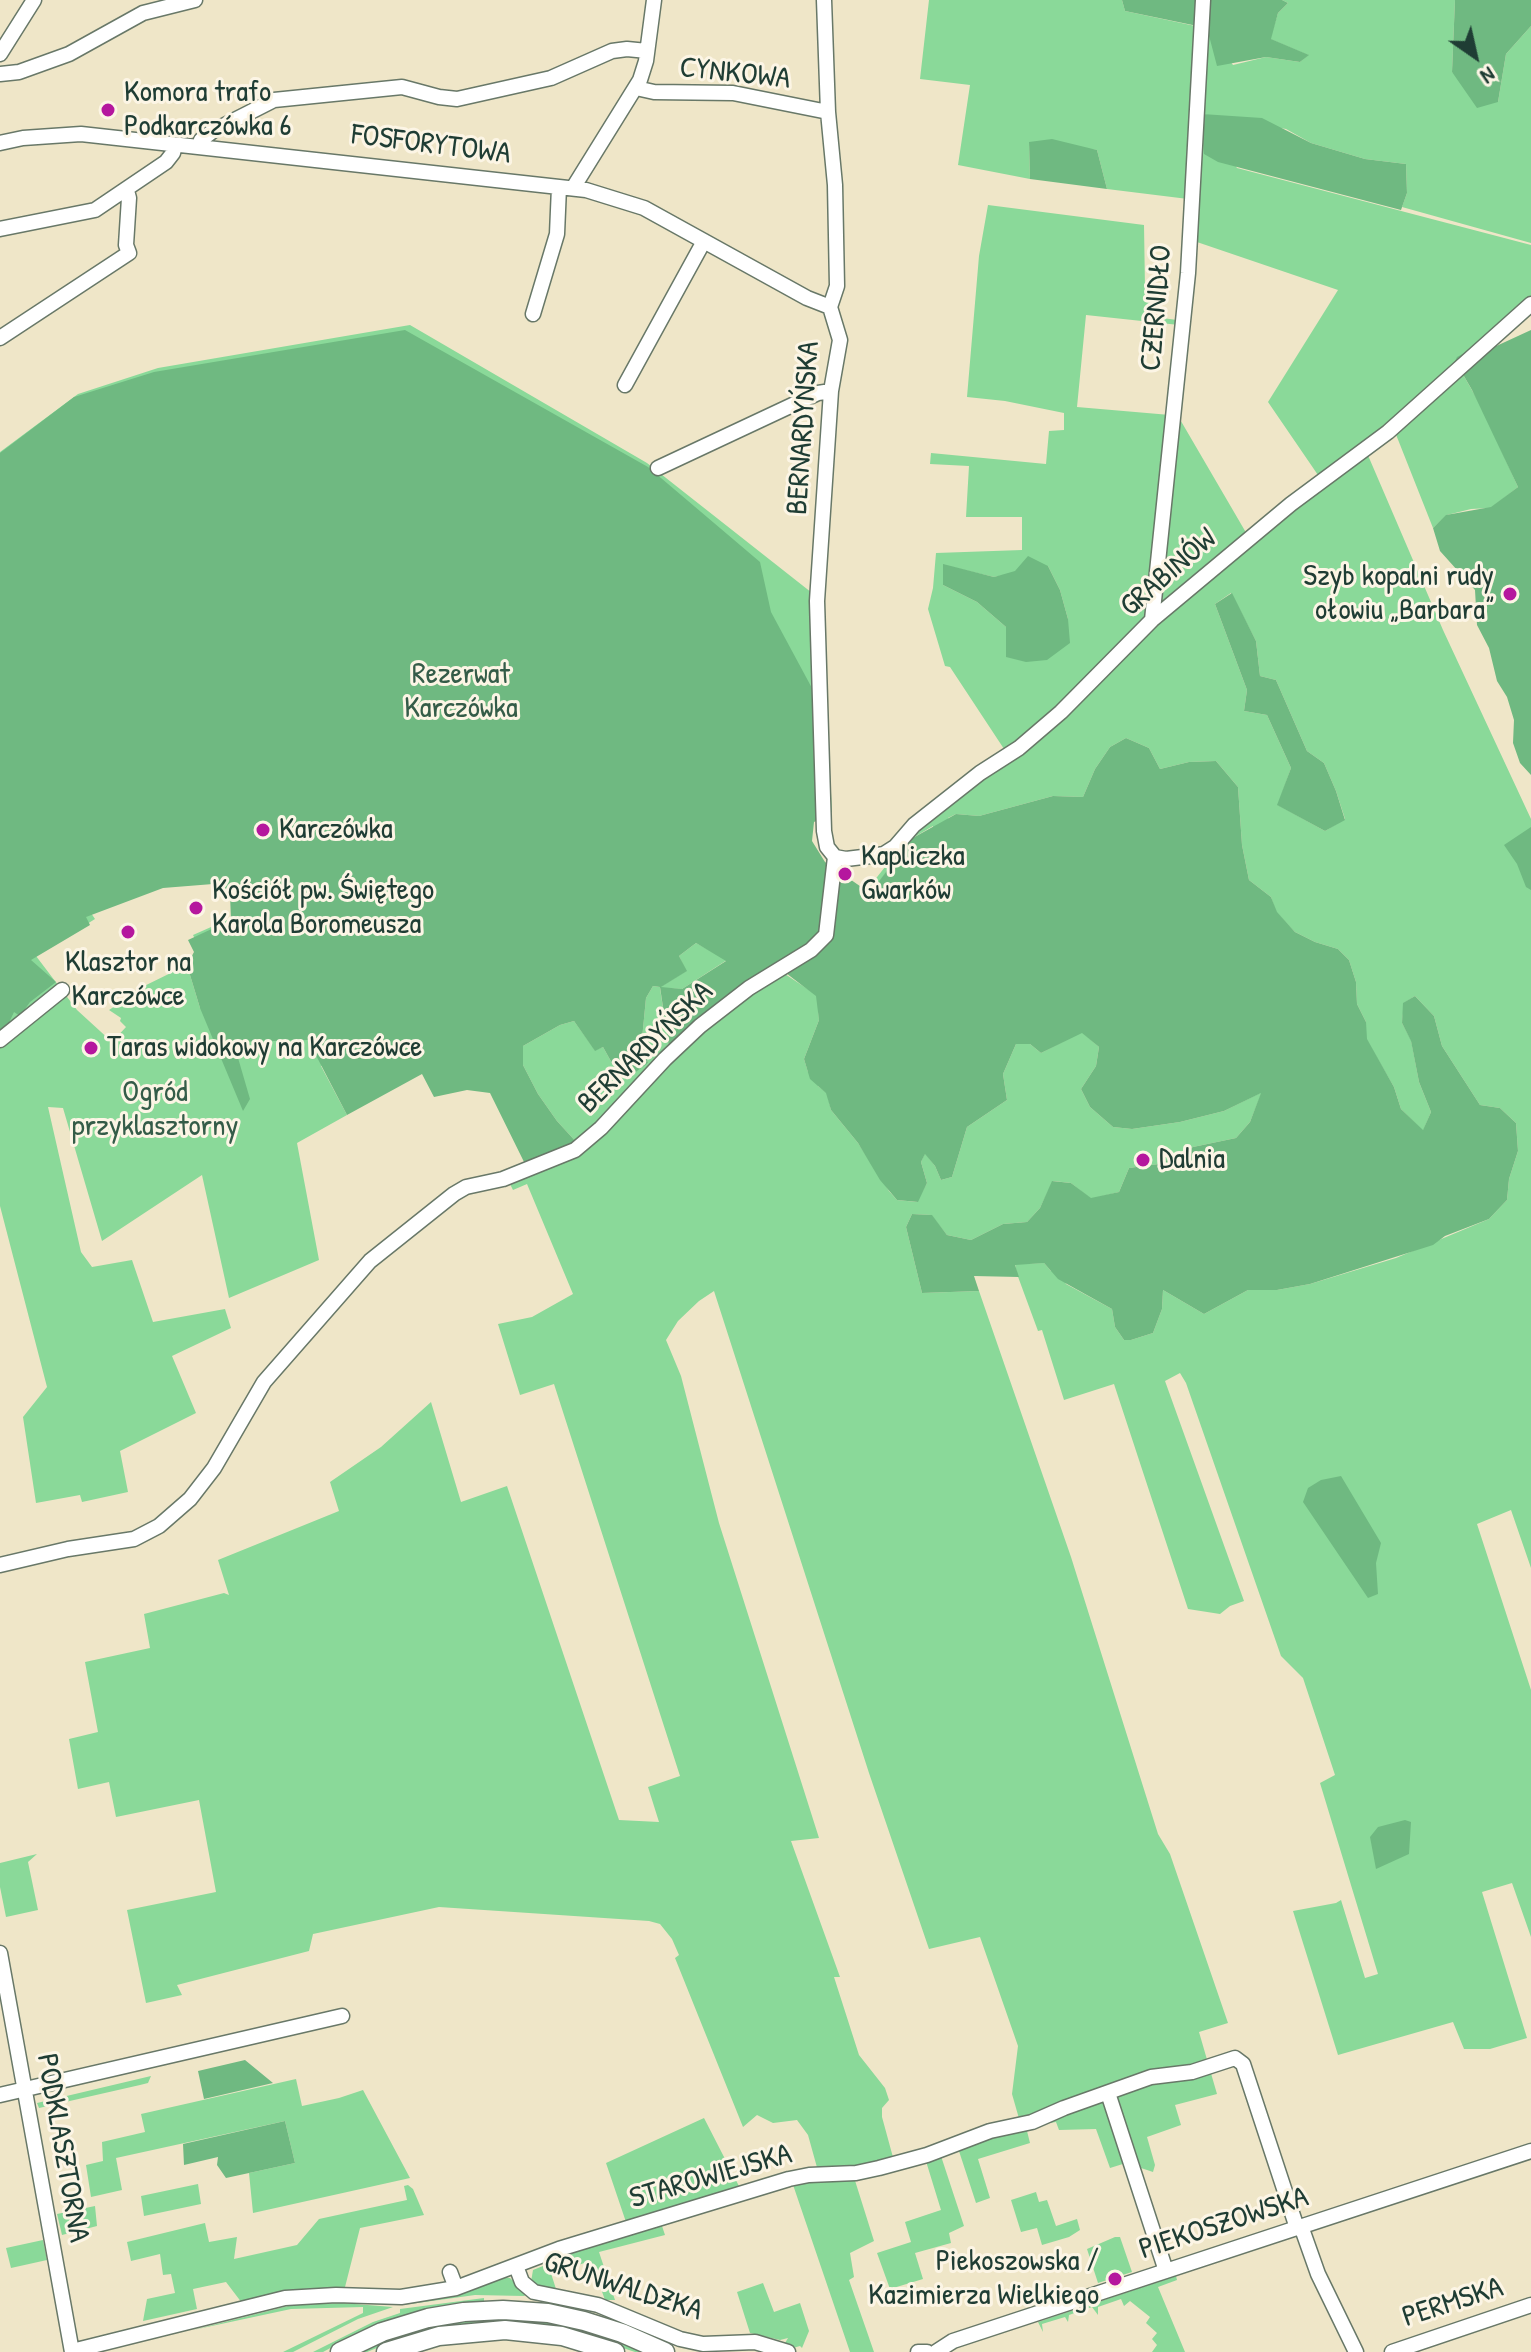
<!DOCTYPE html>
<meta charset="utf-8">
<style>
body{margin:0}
#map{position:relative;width:1531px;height:2352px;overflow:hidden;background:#efe6c8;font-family:"Patrick Hand",sans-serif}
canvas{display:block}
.north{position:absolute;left:1435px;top:16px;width:80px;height:80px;-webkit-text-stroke:6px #fcf5e5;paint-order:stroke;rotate:146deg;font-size:22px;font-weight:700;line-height:32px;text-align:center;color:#1f3d34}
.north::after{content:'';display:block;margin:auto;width:28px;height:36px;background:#1f3d34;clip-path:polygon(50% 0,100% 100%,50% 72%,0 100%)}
</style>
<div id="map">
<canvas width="1531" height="2352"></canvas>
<div class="north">N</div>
</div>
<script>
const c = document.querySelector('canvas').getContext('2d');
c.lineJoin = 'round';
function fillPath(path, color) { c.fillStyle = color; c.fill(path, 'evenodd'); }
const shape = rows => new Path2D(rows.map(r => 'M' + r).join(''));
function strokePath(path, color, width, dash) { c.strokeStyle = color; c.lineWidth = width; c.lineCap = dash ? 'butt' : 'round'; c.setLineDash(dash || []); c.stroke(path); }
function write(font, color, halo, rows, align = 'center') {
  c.font = font + ' "Patrick Hand",sans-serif'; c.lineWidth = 6; c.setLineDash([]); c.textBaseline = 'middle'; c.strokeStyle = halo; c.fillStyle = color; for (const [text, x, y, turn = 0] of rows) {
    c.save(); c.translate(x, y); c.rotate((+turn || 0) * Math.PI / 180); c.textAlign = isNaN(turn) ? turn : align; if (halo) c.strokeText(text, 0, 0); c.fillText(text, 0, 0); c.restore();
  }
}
fillPath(shape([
 [929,0,1122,0,1125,11,1200,27,1188,199,1107,189,1097,150,1029,142,1030,179,958,165,970,85,920,79],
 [1282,0,1455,0,1452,72,1498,102,1506,54,1531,26,1531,243,1402,207,1407,193,1406,164,1365,159,1311,143,1286,129,1202,114,1237,168,1531,245,1531,301,1443,378,1320,478,1268,402,1338,290,1194,241,1204,27,1233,65,1266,57,1300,62,1308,55,1270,39,1278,13,1288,3],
 [988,205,1144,225,1145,289,1155,317,1177,320,1179,325,1086,315,1077,407,1170,415,1149,618,1085,683,1006,752,950,667,945,666,928,609,933,588,936,553,1022,550,1022,517,966,517,969,466,930,464,931,453,1046,464,1049,431,1064,430,1064,413,1005,401,967,397,979,256],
 [943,565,994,577,1048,566,1060,590,1068,619,1006,627,977,602,943,585],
 [410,325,647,463,821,600,832,812,321,1066,347,1115,297,1143,319,1260,229,1298,202,1175,102,1241,63,1108,48,1107,81,1252,92,1267,132,1260,153,1322,225,1309,231,1328,172,1356,196,1413,120,1451,128,1492,82,1502,80,1495,36,1503,23,1417,47,1387,0,1206,0,452,78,394,158,368],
 [218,879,242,890,236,916,193,935,199,947,200,1008,187,965,132,992,132,995,109,1010,121,1018,120,1021,126,1027,112,1042,77,1010,36,956,95,919,91,913,168,883],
 [1461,371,1481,406,1518,487,1491,508,1471,509,1447,515,1433,528,1395,432],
 [1178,416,1248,536,1158,609],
 [1367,453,1443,630,1531,819,1531,1568,1511,1510,1477,1524,1531,1690,1531,1937,1512,1883,1482,1892,1527,2038,1490,2049,1464,2049,1453,2022,1338,2055,1293,1911,1336,1903,1341,1900,1365,1978,1378,1974,1320,1783,1335,1775,1303,1678,1281,1656,1186,1383,1180,1373,1165,1381,1244,1601,1230,1606,1220,1614,1188,1609,1114,1384,1064,1400,1042,1330,1038,1331,1017,1274,1015,1264,1044,1263,1051,1271,1059,1270,1066,1284,1112,1309,1115,1327,1124,1340,1131,1340,1153,1333,1162,1309,1163,1290,1204,1314,1248,1290,1277,1290,1310,1284,1396,1258,1489,1219,1507,1200,1509,1179,1518,1151,1516,1123,1500,1108,1480,1105,1442,1046,1434,1016,1415,996,1404,1003,1402,1023,1411,1040,1419,1082,1431,1112,1423,1131,1401,1109,1394,1087,1366,1039,1366,1022,1357,1004,1356,982,1349,960,1338,949,1315,942,1295,932,1276,912,1271,897,1249,880,1242,845,1238,787,1216,761,1189,762,1160,769,1149,748,1126,738,1110,747,1095,769,1083,797,1053,796,979,816,956,814,948,818,947,893,940,968,908,997,921,1037,886,1049,868,1040,818,1086,827,1093,831,1110,858,1143,889,1191,897,1200,917,1202,927,1183,921,1162,925,1153,935,1166,941,1180,952,1177,967,1127,1007,1100,1003,1074,1016,1044,1030,1044,1041,1053,1082,1032,1099,1047,1096,1066,1081,1089,1090,1107,1113,1127,1132,1129,1180,1122,1224,1111,1262,1092,1250,1122,1236,1138,1193,1147,1159,1164,1129,1168,1119,1192,1091,1199,1071,1183,1053,1181,1040,1208,1027,1222,1003,1224,971,1240,947,1235,931,1215,912,1214,906,1227,922,1293,979,1291,1071,1557,1158,1834,1170,1854,1228,2023,1199,2032,1217,2094,1175,2105,1181,2125,1147,2137,1155,2165,1153,2172,1126,2163,1110,2168,1096,2129,1059,2130,1056,2122,1026,2127,1030,2143,978,2159,990,2198,976,2203,957,2145,1024,2127,1020,2122,1012,2094,1018,2046,980,1937,929,1949,869,1773,714,1291,699,1301,678,1321,666,1340,681,1376,719,1523,819,1838,791,1841,840,1977,834,1977,859,2055,885,2088,889,2100,882,2108,882,2117,894,2161,852,2171,874,2241,850,2253,854,2277,849,2280,874,2352,850,2352,790,2176,818,2171,808,2135,797,2120,773,2123,757,2115,743,2127,675,1958,679,1955,672,1939,660,1924,649,1921,439,1907,313,1934,309,1951,177,1985,182,1995,146,2003,127,1910,216,1892,199,1800,116,1817,109,1782,78,1789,69,1739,98,1732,85,1662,150,1648,144,1614,224,1593,229,1595,218,1560,339,1511,330,1482,381,1447,431,1402,461,1502,507,1486,619,1820,659,1822,648,1787,680,1776,554,1384,520,1395,498,1324,532,1317,573,1294,527,1184,513,1190,510,1184,573,1154,590,1143,700,1033,758,985,783,970,785,974,812,992,858,947,851,881,862,888,869,954,818,1007,819,1020,804,1059,808,1072,870,1012,862,984,874,975,893,989,923,962,933,826,911,839,870,894,866,891,915,829,980,778,1020,752,1065,712,1159,618,1300,503],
 [1231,593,1256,641,1260,676,1276,680,1307,751,1324,763,1336,791,1345,819,1325,831,1278,805,1291,768,1267,715,1244,711,1247,690,1215,604],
 [696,943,727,960,682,989,660,988,669,1048,578,1144,557,1121,538,1094,523,1065,523,1046,560,1025,574,1021,595,1050,603,1047,618,1074,648,1063,642,1039,646,998,653,986,660,987,686,971,679,956],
 [37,1854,28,1862,38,1910,6,1917,0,1887,0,1863],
 [151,2076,148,2083,140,2085,39,2108,37,2103],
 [296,2079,302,2106,339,2098,363,2090,410,2178,253,2213,249,2173,295,2163,285,2121,116,2158,122,2190,91,2197,86,2165,103,2161,102,2142,145,2132,141,2114],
 [704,2118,742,2192,627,2225,606,2163],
 [940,2153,964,2226,949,2233,951,2243,915,2253,923,2279,890,2289,877,2253,911,2242,905,2222,941,2210,925,2158],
 [198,2184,201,2204,144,2216,141,2196],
 [408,2185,413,2189,424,2215,360,2228,344,2291,242,2303,226,2282,193,2289,197,2309,143,2321,147,2299,175,2293,171,2274,163,2275,160,2254,131,2261,127,2242,205,2223,209,2242,237,2237,234,2259,297,2245,319,2219,407,2200,404,2186],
 [1036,2192,1039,2202,1047,2200,1056,2226,1077,2219,1080,2230,1069,2237,1042,2245,1037,2228,1021,2232,1011,2200],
 [95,2206,97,2226,62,2235,57,2214],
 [661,2223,665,2235,599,2252,615,2300,605,2300,591,2261,562,2270,557,2257],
 [1115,2237,1120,2237,1132,2272,1098,2283,1087,2249],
 [43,2240,47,2260,11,2268,6,2248],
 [548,2264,556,2289,536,2285,531,2282,533,2270],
 [1176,2276,1177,2280,1158,2287,1185,2352,1152,2352,1157,2345,1152,2339,1157,2333,1146,2323,1150,2317,1130,2301,1124,2306,1121,2299,1098,2307,1098,2315,1092,2307,1069,2315,1068,2322,1065,2317,1042,2324,1043,2332,1038,2322],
 [503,2277,510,2278,527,2294,524,2296,475,2295,403,2305,402,2301],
 [763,2283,774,2312,800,2303,809,2331,802,2348,800,2346,793,2348,785,2343,788,2338,780,2340,750,2333,737,2292],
 [484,2298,484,2302,417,2312,347,2339,323,2352,313,2352,373,2322,400,2313,400,2309],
 [342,2303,393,2307,358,2319,293,2352,283,2352,363,2313,363,2307,291,2309,193,2330,292,2305],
 [522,2318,559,2323,608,2336,646,2352,635,2352,569,2330,507,2322,443,2327,394,2341,367,2352,356,2352,408,2331,468,2319]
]), '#8ad999');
fillPath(shape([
 [1122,0,1282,0,1288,3,1278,13,1271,39,1309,55,1300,62,1266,57,1217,66,1207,28,1125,11],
 [1455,0,1531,0,1531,26,1506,54,1498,102,1477,108,1452,72],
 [1202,114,1262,118,1311,143,1365,159,1406,164,1407,193,1401,210,1218,162,1204,154],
 [1052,139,1097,150,1107,189,1030,179,1029,142],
 [405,330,648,467,760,562,771,612,813,690,818,820,814,822,812,841,825,862,870,893,911,839,956,814,979,816,1053,796,1083,797,1095,769,1110,747,1126,738,1149,748,1160,769,1189,762,1216,761,1238,787,1242,845,1249,880,1271,897,1277,912,1295,932,1315,942,1338,949,1349,960,1356,982,1357,1004,1366,1022,1367,1039,1394,1087,1401,1109,1423,1130,1431,1112,1419,1082,1411,1041,1402,1023,1403,1003,1415,996,1434,1016,1442,1046,1480,1105,1500,1108,1516,1123,1518,1151,1509,1179,1507,1200,1489,1219,1445,1236,1433,1245,1310,1284,1277,1290,1248,1290,1204,1314,1163,1290,1162,1309,1153,1333,1131,1340,1124,1340,1115,1327,1112,1309,1058,1279,1044,1263,1015,1265,1019,1277,974,1276,979,1291,922,1293,906,1227,912,1214,932,1215,947,1235,971,1240,1003,1224,1027,1222,1040,1208,1052,1181,1071,1183,1091,1198,1119,1192,1129,1168,1159,1164,1193,1147,1236,1138,1250,1122,1261,1093,1224,1111,1180,1122,1132,1129,1113,1127,1090,1107,1081,1089,1096,1066,1099,1047,1082,1033,1041,1053,1030,1044,1016,1044,1003,1074,1007,1100,967,1127,952,1177,941,1180,935,1166,925,1154,921,1162,927,1183,918,1202,897,1200,880,1180,858,1143,831,1110,826,1093,810,1079,804,1059,819,1020,816,996,782,970,669,1048,660,987,653,986,646,998,642,1039,648,1063,626,1079,618,1074,603,1047,595,1051,574,1021,560,1025,523,1046,523,1065,538,1094,557,1121,578,1144,527,1168,490,1093,467,1090,434,1097,422,1074,347,1115,308,1040,239,1042,236,1051,250,1099,243,1111,200,1008,187,965,194,952,188,940,231,920,230,895,213,884,163,888,86,917,90,925,31,960,56,982,30,1002,20,1016,14,1012,0,1042,0,453,74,397,154,372],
 [696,943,726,961,682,989,661,987,687,971,679,956],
 [1531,330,1531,775,1520,763,1513,743,1514,720,1507,697,1497,681,1489,648,1477,625,1475,590,1440,551,1433,528,1446,515,1491,507,1518,487,1472,390,1461,371,1452,367,1457,357,1472,349,1492,348],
 [1028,556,1048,566,1060,590,1068,619,1070,643,1047,660,1026,662,1006,657,1006,627,977,602,943,585,943,564,994,577,1015,571],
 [1232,593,1256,641,1260,676,1276,680,1307,751,1324,763,1336,791,1345,820,1325,831,1277,805,1291,768,1267,715,1244,711,1247,690,1215,604],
 [1531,827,1531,890,1526,887,1517,864,1504,845],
 [1341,1476,1381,1543,1376,1563,1378,1594,1368,1598,1303,1502,1308,1488,1321,1480],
 [1405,1820,1411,1822,1409,1854,1376,1869,1370,1837,1378,1827],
 [245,2060,273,2083,204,2099,198,2071],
 [285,2121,295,2163,226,2178,217,2165,218,2157,184,2165,183,2144]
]), '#6fb981');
const minor = shape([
 [0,54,34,0],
 [0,74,19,72,69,54,143,13,195,0],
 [636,88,654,92,733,93,828,112],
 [0,143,23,138,81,134,586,190,644,208,807,298,830,307],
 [199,147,201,140,213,131,274,100,402,87,439,97,457,99,551,78,612,51,627,49,647,51],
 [573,188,640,80,646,61,654,0],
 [0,229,95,210,166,162,173,153,175,145],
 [533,314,557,234,559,187],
 [0,338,129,253,126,245,129,198,127,191],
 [625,385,704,241],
 [658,468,818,393,831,391],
 [1152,620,1188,273,1203,0],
 [835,857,846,859,871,856,884,854,895,847,914,825,980,773,1019,748,1061,712,1152,620,1291,504,1388,432,1531,304],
 [0,1040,62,990],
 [0,1565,68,1549,134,1539,159,1526,190,1499,214,1468,264,1382,370,1261,454,1194,466,1187,503,1179,575,1150,601,1128,665,1059,700,1026,749,988,811,950,826,935,835,857,827,847,824,831,817,601,831,391,840,340,830,307,837,286,835,185,828,112,824,0],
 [0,1953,72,2352],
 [1108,2093,1166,2271],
 [0,2095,342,2016],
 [1301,2226,1318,2274,1356,2352],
 [516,2266,522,2282,534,2292,598,2305,680,2339,703,2344,755,2342,788,2352],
 [450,2272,456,2288],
 [72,2351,285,2298,336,2295,401,2297,456,2288,559,2249,789,2179,809,2175,856,2173,879,2168,927,2155,990,2131,1032,2122,1064,2108,1151,2077,1192,2072,1235,2058,1243,2064,1297,2228],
 [918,2352,927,2352],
 [936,2352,953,2341,1531,2151],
 [1392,2352,1531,2305]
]);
const major = shape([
 [340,2352,382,2332,428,2318,464,2312,503,2310,548,2313,584,2321,622,2333,665,2352],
 [386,2352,439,2336,505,2330,562,2336,615,2352]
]);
strokePath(minor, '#687868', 17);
strokePath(major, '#687868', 21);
strokePath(minor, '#fff', 14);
strokePath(major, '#fff', 18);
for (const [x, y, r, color] of [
 [108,110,8,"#b5179e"],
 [1510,594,8,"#b5179e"],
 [263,830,8,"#b5179e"],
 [845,874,8,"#b5179e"],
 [196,908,8,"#b5179e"],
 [128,932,8,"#b5179e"],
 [91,1048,8,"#b5179e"],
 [1143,1160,8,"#b5179e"],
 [1115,2279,8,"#b5179e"]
]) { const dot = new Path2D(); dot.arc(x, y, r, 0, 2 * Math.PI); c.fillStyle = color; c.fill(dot); strokePath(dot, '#fcf5e5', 3); }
write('30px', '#1f3d34', '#fcf5e5', [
 ["CYNKOWA",735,74,6],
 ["FOSFORYTOWA",431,145,7],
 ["CZERNIDŁO",1157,308,-85],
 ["BERNARDYŃSKA",804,428,-86],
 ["GRABINÓW",1169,573,-41],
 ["BERNARDYŃSKA",646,1048,-44],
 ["PODKLASZTORNA",62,2148,80],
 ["STAROWIEJSKA",711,2177,-16],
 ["PIEKOSZOWSKA",1224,2224,-18],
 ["GRUNWALDZKA",623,2287,18],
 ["PERMSKA",1453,2303,-18]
]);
write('30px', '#1f3d34', '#fcf5e5', [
 ["Komora trafo",124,93],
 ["Podkarczówka 6",124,127],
 ["Szyb kopalni rudy",1494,577,"right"],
 ["ołowiu „Barbara”",1494,611,"right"],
 ["Karczówka",279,830],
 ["Kapliczka",861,857],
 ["Gwarków",861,891],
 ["Kościół pw. Świętego",212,891],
 ["Karola Boromeusza",212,925],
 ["Klasztor na",128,963,"center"],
 ["Karczówce",128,997,"center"],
 ["Taras widokowy na Karczówce",107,1048],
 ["Dalnia",1159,1160],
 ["Piekoszowska /",1099,2262,"right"],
 ["Kazimierza Wielkiego",1099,2296,"right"]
], 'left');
write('30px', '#345c48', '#fcf5e5', [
 ["Rezerwat",461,675],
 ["Karczówka",461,709],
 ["Ogród",155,1093],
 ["przyklasztorny",155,1127]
]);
</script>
